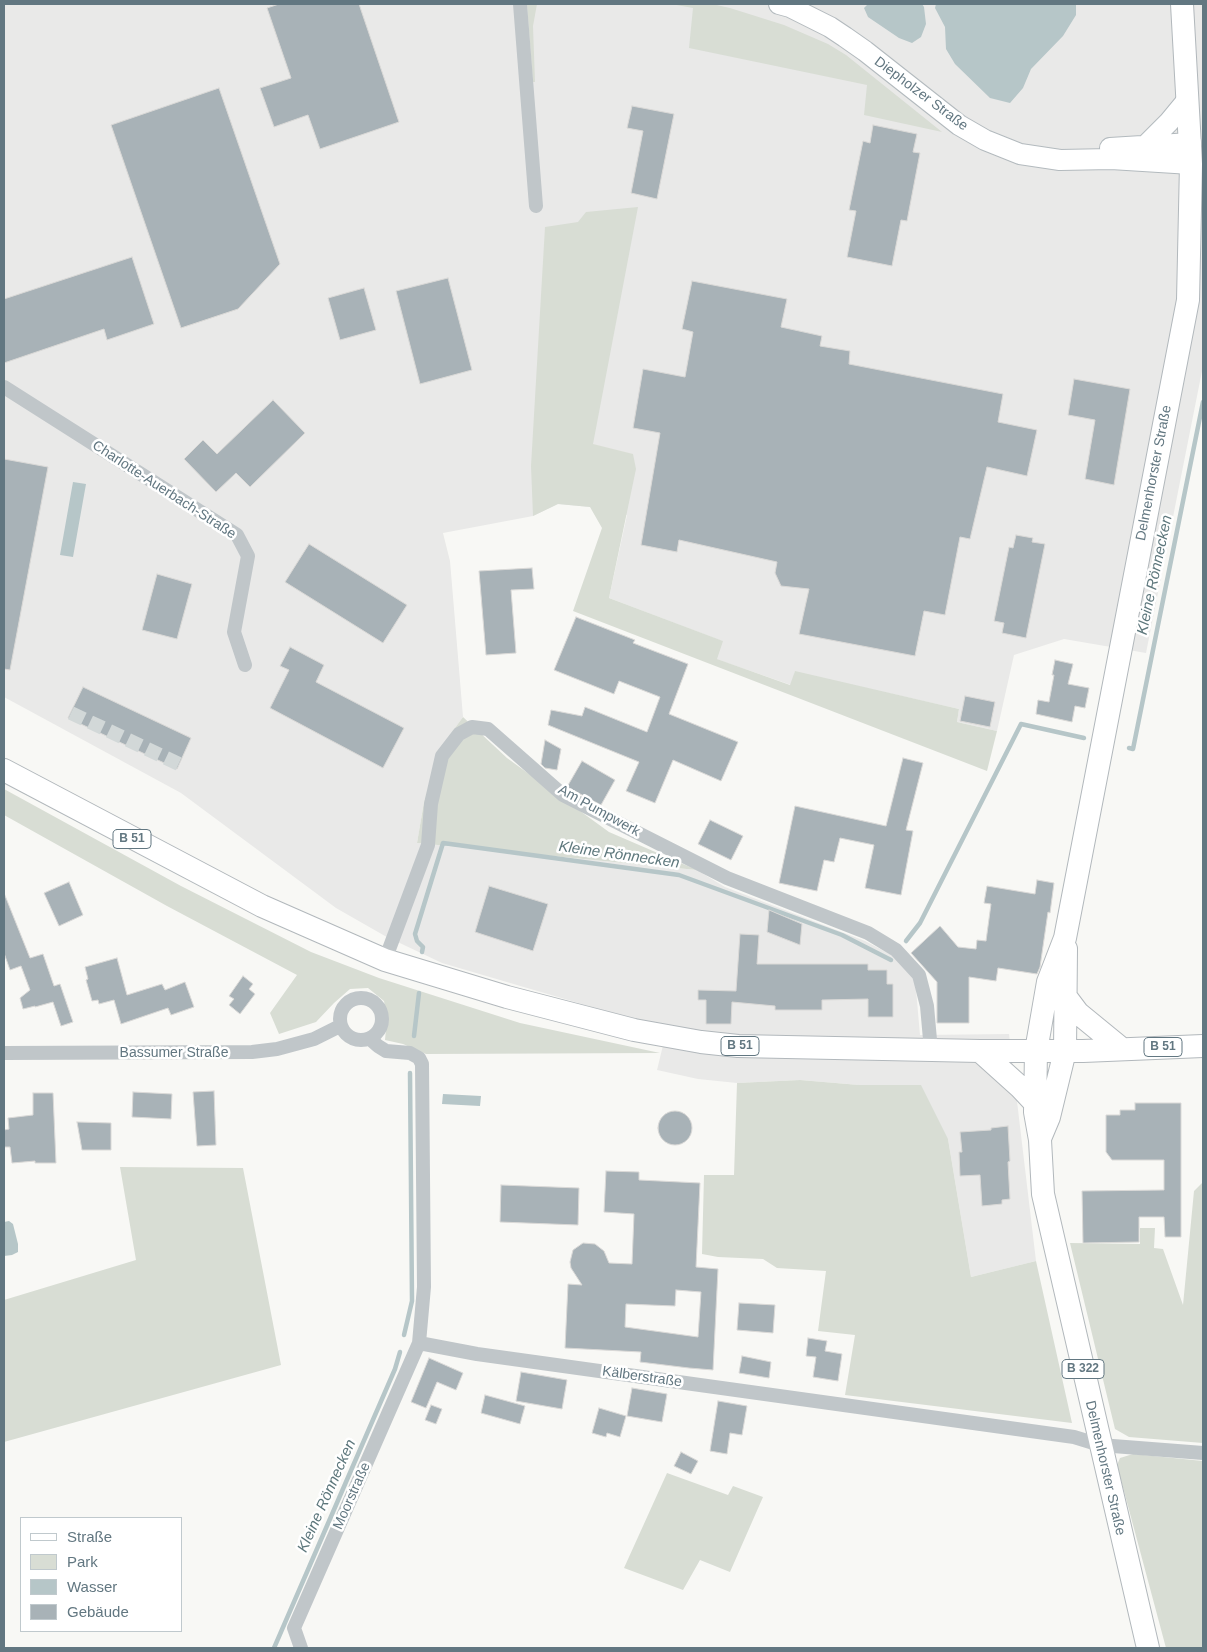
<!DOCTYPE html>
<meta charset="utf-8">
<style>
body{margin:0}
#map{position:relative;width:1207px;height:1652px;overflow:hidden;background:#f8f8f5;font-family:Helvetica,sans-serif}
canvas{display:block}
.frame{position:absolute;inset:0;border:5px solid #627781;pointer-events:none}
.legend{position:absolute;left:20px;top:1517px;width:162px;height:115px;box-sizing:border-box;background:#fff;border:1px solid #c0c9cd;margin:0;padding:6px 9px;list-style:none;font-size:15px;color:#627781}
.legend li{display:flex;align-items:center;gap:10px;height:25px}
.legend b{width:25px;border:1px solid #c0c9cd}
</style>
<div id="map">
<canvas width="1207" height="1652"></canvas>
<div class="frame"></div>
<ul class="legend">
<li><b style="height:6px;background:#fff"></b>Straße</li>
<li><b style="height:14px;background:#d8ddd4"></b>Park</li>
<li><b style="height:14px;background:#b6c6c8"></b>Wasser</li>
<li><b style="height:14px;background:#a8b2b7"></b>Gebäude</li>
</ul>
</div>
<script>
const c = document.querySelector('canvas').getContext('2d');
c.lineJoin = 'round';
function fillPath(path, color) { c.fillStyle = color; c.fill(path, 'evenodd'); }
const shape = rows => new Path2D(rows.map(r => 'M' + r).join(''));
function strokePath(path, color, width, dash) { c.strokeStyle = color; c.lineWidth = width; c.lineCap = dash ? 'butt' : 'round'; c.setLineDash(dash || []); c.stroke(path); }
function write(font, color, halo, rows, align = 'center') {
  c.font = font + ' Helvetica,sans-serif'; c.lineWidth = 5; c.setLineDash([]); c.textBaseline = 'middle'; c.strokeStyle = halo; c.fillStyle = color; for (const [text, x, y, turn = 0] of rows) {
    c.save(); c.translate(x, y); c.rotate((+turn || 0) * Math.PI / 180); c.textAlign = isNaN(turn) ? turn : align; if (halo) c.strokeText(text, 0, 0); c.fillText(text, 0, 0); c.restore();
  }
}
fillPath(shape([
 [4,4,1203,4,1203,366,1146,653,1064,639,1014,655,997,731,957,722,959,709,795,672,791,685,716,659,722,641,609,598,627,515,590,507,558,504,533,516,443,533,450,561,463,717,438,751,424,802,417,843,697,870,725,887,865,941,892,955,915,978,920,1035,1009,1034,1036,1261,971,1277,948,1139,859,1085,800,1080,737,1083,698,1079,657,1070,667,1029,442,963,385,936,336,908,181,793,4,697]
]), '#e9e9e8');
fillPath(shape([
 [527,4,537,4,533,26,535,82,533,82],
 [671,4,712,4,730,8,784,25,828,44,846,55,942,132,864,115,867,85,689,48,693,8],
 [638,207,593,444,633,454,636,469,609,598,723,641,717,659,790,685,795,671,959,709,957,722,997,731,987,771,573,611,602,528,590,507,558,504,533,516,531,466,545,227,578,222,586,212],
 [463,717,507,758,609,832,697,870,417,843,424,802,438,751],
 [4,789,181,886,311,952,379,978,520,1023,660,1053,426,1054,403,1044,385,1040,387,1018,384,1001,368,988,350,989,334,1003,316,1022,279,1034,270,1013,297,975,167,906,4,815],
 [800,1080,859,1085,921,1085,948,1139,971,1277,1036,1261,1072,1423,845,1395,855,1335,818,1331,826,1271,777,1268,763,1259,718,1257,702,1254,704,1175,734,1175,737,1083],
 [120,1167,243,1168,281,1365,4,1442,4,1300,136,1260],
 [1203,1182,1203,1443,1129,1437,1115,1429,1070,1243,1140,1244,1140,1228,1155,1228,1154,1248,1163,1249,1183,1305,1194,1191],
 [1133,1454,1203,1461,1203,1648,1166,1648,1117,1465,1120,1458],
 [667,1473,728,1495,733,1486,763,1497,730,1572,700,1560,683,1590,624,1568]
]), '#d8ddd4');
fillPath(shape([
 [868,4,922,4,924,7,926,24,921,37,912,43,899,38,868,17,864,8],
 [936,4,1076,4,1076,15,1063,36,1031,69,1023,88,1010,103,990,98,955,64,946,49,945,27,935,8],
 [73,482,86,484,73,557,60,555],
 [443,1094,481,1096,480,1106,442,1104],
 [9,1221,13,1224,18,1244,18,1252,12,1255,4,1256,4,1222]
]), '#b6c6c8');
strokePath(shape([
 [1129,748,1133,749,1203,402],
 [906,941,920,923,1021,724,1084,738],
 [422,952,423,947,417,941,415,934,443,843,679,875,842,935,891,960],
 [414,1036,419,993],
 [404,1335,412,1301,410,1073],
 [274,1648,395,1369,400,1352]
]), '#b6c6c8', 4.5);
const building = shape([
 [279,4,359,4,399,122,320,149,308,115,274,127,260,88,291,78,267,8,279,4],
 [219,88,280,264,238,309,181,328,111,125,219,88],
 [632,106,674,114,657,199,631,193,643,131,627,128,632,106],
 [873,125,917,134,913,152,920,153,907,221,901,220,892,266,847,257,856,211,849,210,863,141,870,143,873,125],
 [132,257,154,324,107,340,104,329,4,363,4,299,132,257],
 [448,278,472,370,420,384,396,291,448,278],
 [692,281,787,299,781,327,822,336,820,346,850,351,849,364,1003,394,998,422,1037,430,1027,476,987,467,970,539,960,537,945,615,924,611,915,656,799,634,809,589,781,586,775,573,777,562,679,540,677,552,641,545,660,433,633,428,643,369,685,377,693,332,682,329,692,281],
 [364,288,376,330,340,340,328,298,364,288],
 [1074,379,1130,389,1114,485,1085,479,1095,420,1068,415,1074,379],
 [273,400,305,433,250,487,236,473,216,492,184,459,203,440,217,454,273,400],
 [4,459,48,467,10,670,4,669,4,459],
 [1016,535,1033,538,1032,542,1045,544,1026,638,1002,633,1004,623,994,621,1009,547,1013,548,1016,535],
 [309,544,407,605,383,643,285,582,309,544],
 [532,568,534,589,511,590,516,653,486,655,479,571,532,568],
 [157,574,192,584,177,639,142,630,157,574],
 [576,617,635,640,633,643,688,664,669,714,738,742,721,781,673,760,655,803,626,791,639,762,548,725,551,710,582,716,585,707,647,732,660,697,619,681,614,694,554,670,576,617],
 [290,647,324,665,316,682,404,728,383,768,270,708,289,670,280,666,290,647],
 [1055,660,1073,664,1068,684,1089,688,1085,708,1075,706,1072,722,1036,714,1038,700,1049,702,1054,675,1052,675,1055,660],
 [83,687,191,738,177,769,68,718,83,687],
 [965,696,995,702,990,727,960,721,965,696],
 [545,740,561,749,557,770,545,768,541,764,545,740],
 [903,758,923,763,906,830,913,831,901,895,865,888,874,845,840,838,834,862,824,860,817,891,779,883,795,806,886,826,903,758],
 [582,761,615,780,601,805,567,787,582,761],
 [710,820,743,836,731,860,698,844,710,820],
 [1037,880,1054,883,1050,913,1048,912,1040,967,1037,974,998,968,996,981,969,977,969,1023,937,1023,937,982,911,953,940,926,958,947,976,949,977,940,986,941,991,904,984,903,987,886,1035,894,1037,880],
 [69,882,83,915,59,926,44,893,69,882],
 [489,886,548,904,533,951,475,932,489,886],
 [4,893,30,958,43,954,54,986,60,984,73,1022,61,1026,53,1002,35,1007,35,1006,23,1009,20,998,30,990,21,966,10,970,4,953,4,893],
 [769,910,802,924,800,945,767,932,769,910],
 [740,934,759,935,757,964,868,964,868,970,887,970,887,984,893,984,893,1017,868,1017,868,999,822,1000,822,1010,775,1010,775,1006,732,1002,731,1024,706,1024,706,1000,698,1000,698,990,736,991,740,934],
 [117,958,127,995,162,984,165,990,185,982,194,1007,171,1015,168,1008,121,1024,114,1000,99,1004,98,1000,92,1001,86,980,88,979,85,967,117,958],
 [243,976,253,984,249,989,255,994,240,1014,229,1005,234,999,229,996,243,976],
 [214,1091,216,1145,197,1146,193,1092,214,1091],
 [133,1092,172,1094,171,1119,132,1117,133,1092],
 [33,1093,53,1093,56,1163,35,1163,35,1161,12,1163,10,1147,4,1147,4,1130,9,1129,8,1118,33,1115,33,1093],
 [1135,1103,1181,1103,1181,1237,1165,1237,1164,1217,1139,1217,1139,1242,1083,1243,1082,1191,1164,1190,1164,1160,1112,1160,1106,1152,1106,1115,1120,1115,1120,1110,1135,1110,1135,1103],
 '658 1128a17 17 0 1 1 34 0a17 17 0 1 1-34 0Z',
 [77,1122,111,1123,111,1150,82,1150,77,1122],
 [1008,1126,1010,1161,1008,1162,1010,1199,1002,1200,1002,1204,982,1206,980,1175,960,1176,959,1152,962,1152,960,1132,991,1130,991,1128,1008,1126],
 [606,1171,639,1172,639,1180,700,1183,696,1267,718,1269,713,1370,689,1368,640,1362,641,1352,565,1348,568,1284,582,1285,571,1268,570,1262,573,1250,583,1243,595,1244,604,1251,609,1263,632,1264,634,1214,604,1212,606,1171],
 [676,1290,701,1292,698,1337,625,1327,626,1304,675,1306,676,1290],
 [501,1185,579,1188,578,1225,500,1222,501,1185],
 [739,1303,775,1305,773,1333,737,1330,739,1303],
 [808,1338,827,1341,825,1351,842,1354,838,1381,813,1377,816,1357,806,1356,808,1338],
 [742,1356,771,1362,769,1378,739,1373,742,1356],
 [429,1358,463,1373,456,1390,437,1382,426,1408,411,1402,429,1358],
 [521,1372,567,1380,562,1409,516,1401,521,1372],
 [632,1388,667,1394,662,1422,627,1416,632,1388],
 [485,1395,525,1406,520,1424,481,1413,485,1395],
 [718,1401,747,1406,742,1435,730,1433,727,1454,710,1451,718,1401],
 [431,1405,442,1409,436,1424,425,1420,431,1405],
 [599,1408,626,1416,620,1437,607,1433,606,1437,592,1433,599,1408],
 [681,1452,698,1461,691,1474,674,1466,681,1452]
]);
fillPath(building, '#a8b2b7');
strokePath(building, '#dad9d7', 1);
strokePath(shape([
 [71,713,179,764]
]), '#d2d8d8', 14, [14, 7]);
const secondary = shape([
 [779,4,790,7,830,27,845,37,865,51,959,125,985,140,1020,154,1060,160,1111,159,1191,164],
 [1145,146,1169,122,1188,99],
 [1110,148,1191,143]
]);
const primary = shape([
 [4,770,262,906,385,960,507,997,634,1030,701,1042,738,1046,980,1051,1083,1051,1203,1046],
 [1066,997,1078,1013,1122,1049],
 [980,1051,1020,1087,1035,1103],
 [1041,1136,1049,1117,1065,1051,1066,949],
 [1148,1648,1043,1194,1040,1140,1035,1112,1036,1051,1048,982,1065,938,1188,300,1191,164,1182,4]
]);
strokePath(secondary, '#b3babe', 22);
strokePath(primary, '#b2b8bc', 24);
strokePath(shape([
 [520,4,536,206],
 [4,387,237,535,248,556,234,632,245,665],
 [385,960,428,845,431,804,442,756,459,734,472,727,488,729,563,795,727,878,868,933,896,950,919,975,927,1006,931,1051],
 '340 1019a21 21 0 1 1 42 0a21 21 0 1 1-42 0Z',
 [4,1053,252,1052,277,1049,314,1039,340,1026],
 [419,1343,477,1354,1074,1437,1100,1445,1203,1453],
 [301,1648,294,1628,419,1343,424,1287,422,1064,419,1058,410,1053,386,1051,378,1046,370,1039]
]), '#c0c6c9', 14);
strokePath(secondary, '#fff', 20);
strokePath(primary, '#fff', 22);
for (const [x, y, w] of [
 [132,839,38],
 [740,1046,38],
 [1163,1047,38],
 [1083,1369,42]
]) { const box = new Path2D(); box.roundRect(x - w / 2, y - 9.5, w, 19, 4); c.fillStyle = '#fff'; c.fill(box); strokePath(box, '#627781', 1); }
write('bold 12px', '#627781', null, [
 ["B 51",132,839],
 ["B 51",740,1046],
 ["B 51",1163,1047],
 ["B 322",1083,1369]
]);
write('14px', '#627781', '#fff', [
 ["Diepholzer Straße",921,94,37],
 ["Delmenhorster Straße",1154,473,-79],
 ["Charlotte-Auerbach-Straße",164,490,33],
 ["Am Pumpwerk",599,811,29],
 ["Bassumer Straße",174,1053],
 ["Kälberstraße",642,1377,8],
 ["Delmenhorster Straße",1105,1468,77],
 ["Moorstraße",352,1496,-66]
]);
write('italic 15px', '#5d777c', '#fff', [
 ["Kleine Rönnecken",1155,575,-78],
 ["Kleine Rönnecken",619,855,8],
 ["Kleine Rönnecken",327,1496,-66]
]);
</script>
